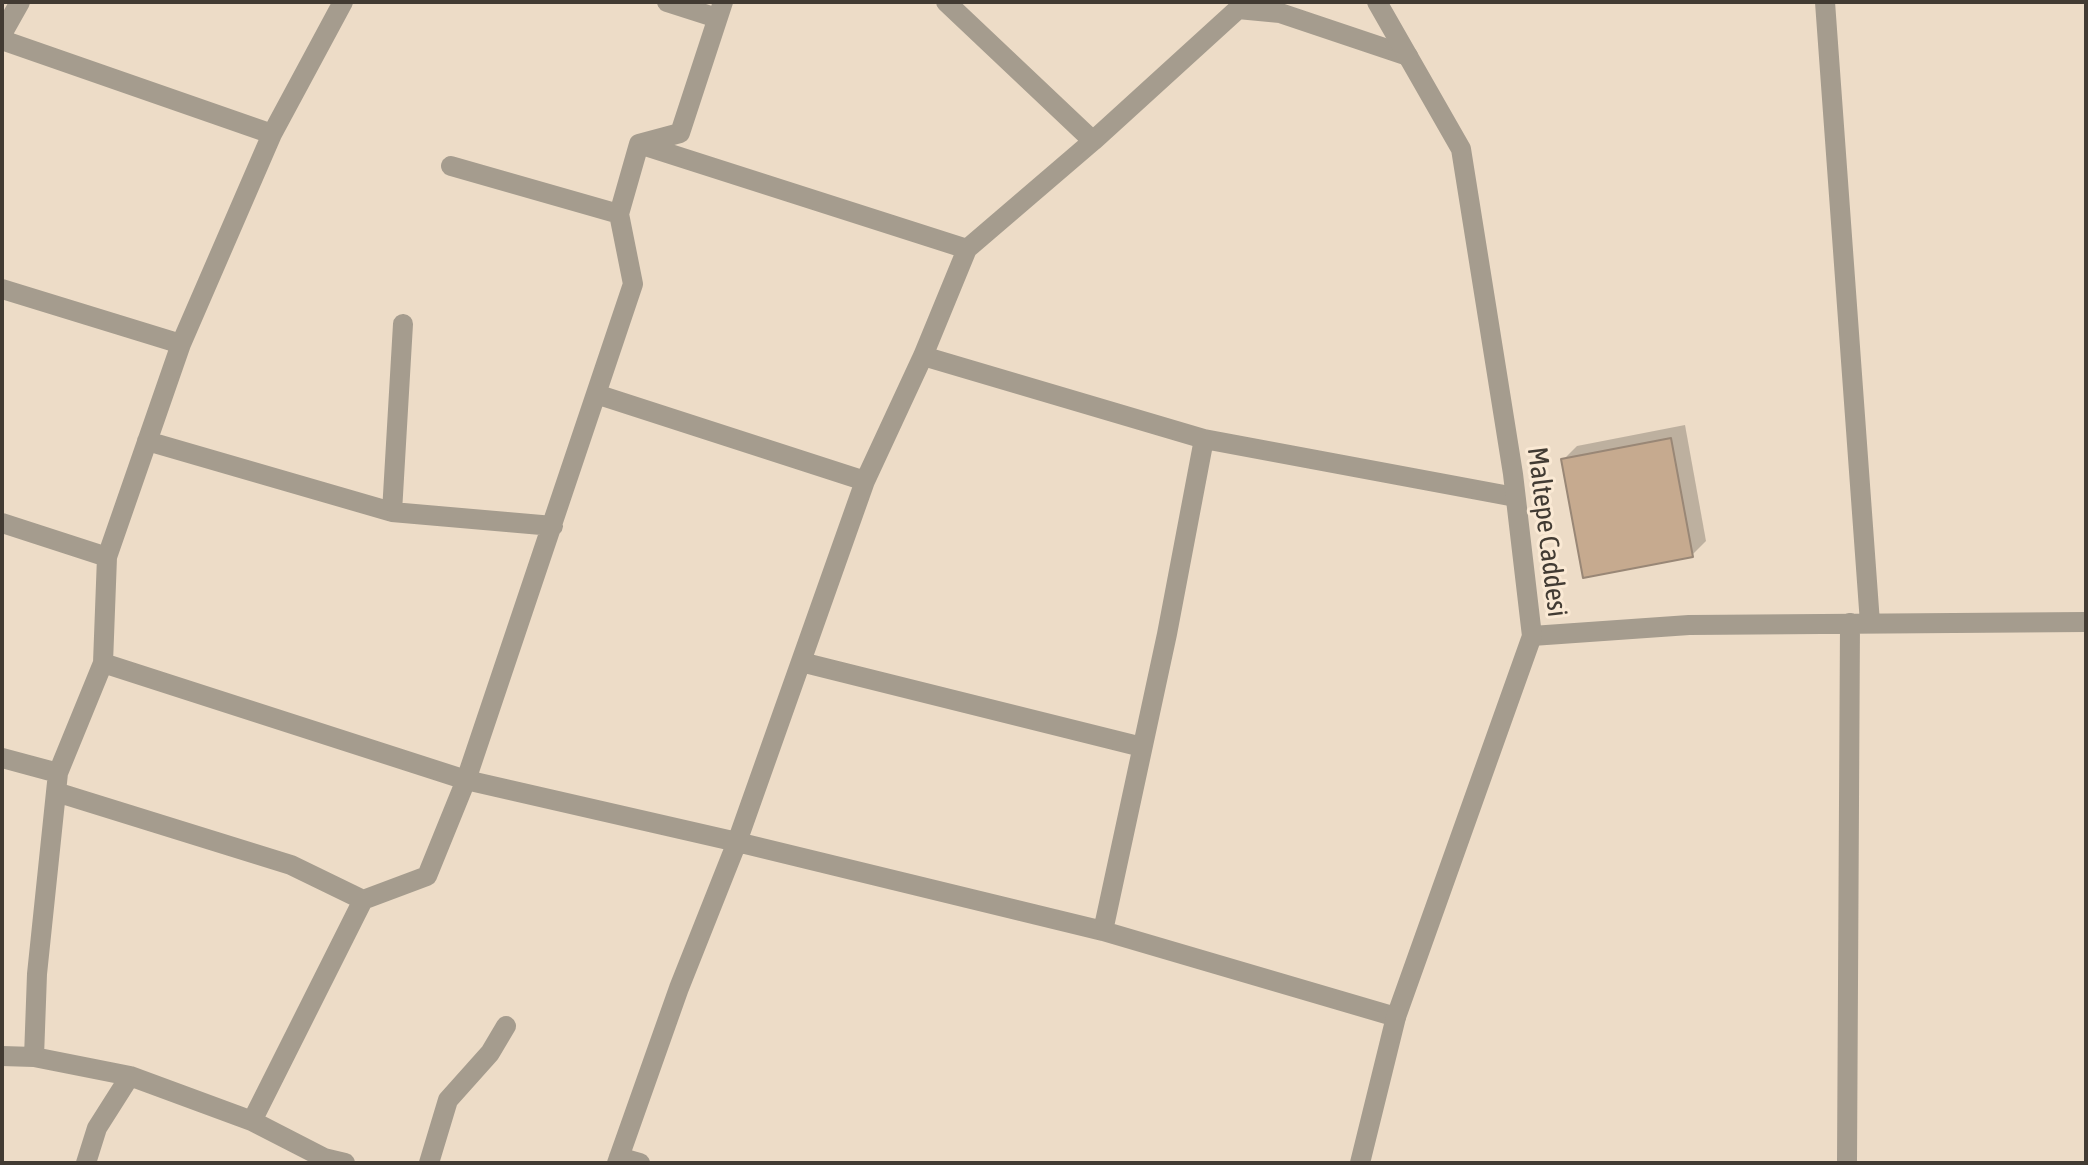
<!DOCTYPE html>
<style>
body{margin:0}
#map{position:relative;width:2088px;height:1165px;overflow:hidden;background:#eddcc7;font-family:"Asap Condensed",sans-serif}
canvas{display:block}
.frame{position:absolute;inset:0;border:4px solid #423b33;pointer-events:none}
</style>
<div id="map">
<canvas width="2088" height="1165"></canvas>
<div class="frame"></div>
</div>
<script>
const c = document.querySelector('canvas').getContext('2d');
c.lineJoin = 'round';
function fillPath(path, color) { c.fillStyle = color; c.fill(path, 'evenodd'); }
const shape = rows => new Path2D(rows.map(r => 'M' + r).join(''));
function strokePath(path, color, width, dash) { c.strokeStyle = color; c.lineWidth = width; c.lineCap = dash ? 'butt' : 'round'; c.setLineDash(dash || []); c.stroke(path); }
function write(font, color, halo, rows, align = 'center') {
  c.font = font + ' "Asap Condensed",sans-serif'; c.lineWidth = 6; c.setLineDash([]); c.textBaseline = 'middle'; c.strokeStyle = halo; c.fillStyle = color; for (const [text, x, y, turn = 0] of rows) {
    c.save(); c.translate(x, y); c.rotate((+turn || 0) * Math.PI / 180); c.textAlign = isNaN(turn) ? turn : align; if (halo) c.strokeText(text, 0, 0); c.fillText(text, 0, 0); c.restore();
  }
}
fillPath(shape([
 [1685,425,1706,541,1692,555,1563,460,1577,446]
]), '#0003');
const building = shape([
 [1671,438,1693,557,1583,578,1561,459,1671,438]
]);
fillPath(building, '#c6aa8f');
strokePath(building, '#998776', 2);
strokePath(shape([
 [667,2,717,18],
 [946,2,1093,141],
 [1825,2,1870,623],
 [2,34,20,2],
 [2,40,272,134],
 [639,144,967,249],
 [451,166,619,214],
 [2,289,181,344],
 [923,356,1204,439,1515,497],
 [596,394,865,481],
 [147,441,392,512,553,526],
 [392,512,403,324],
 [2,523,107,557],
 [1532,636,1689,625,2086,622],
 [801,662,1142,747],
 [103,663,466,780,737,842,1103,931,1396,1017],
 [2,758,58,773],
 [56,792,291,865,363,900],
 [1103,931,1167,634,1204,439],
 [2,1056,34,1057,130,1076,252,1121,324,1158,345,1163],
 [34,1057,37,974,58,773,103,663,107,557,181,344,272,134,343,2],
 [252,1121,363,900,427,876,466,780,633,284,619,214,639,144,680,133,723,2],
 [619,1157,640,1163],
 [86,1163,97,1128,130,1076],
 [429,1163,448,1100,490,1053,506,1026],
 [617,1163,679,988,737,842,865,481,923,356,967,249,1093,141,1238,9,1280,13,1408,56],
 [1847,1163,1850,623]
]), '#a59c8e', 20);
strokePath(shape([
 [1360,1163,1396,1017,1532,636,1513,474,1461,149,1377,2]
]), '#a59c8e', 20);
write('28px', '#423b33', '#fae9d4', [
 ["Maltepe Caddesi",1547,532,83]
]);
</script>
